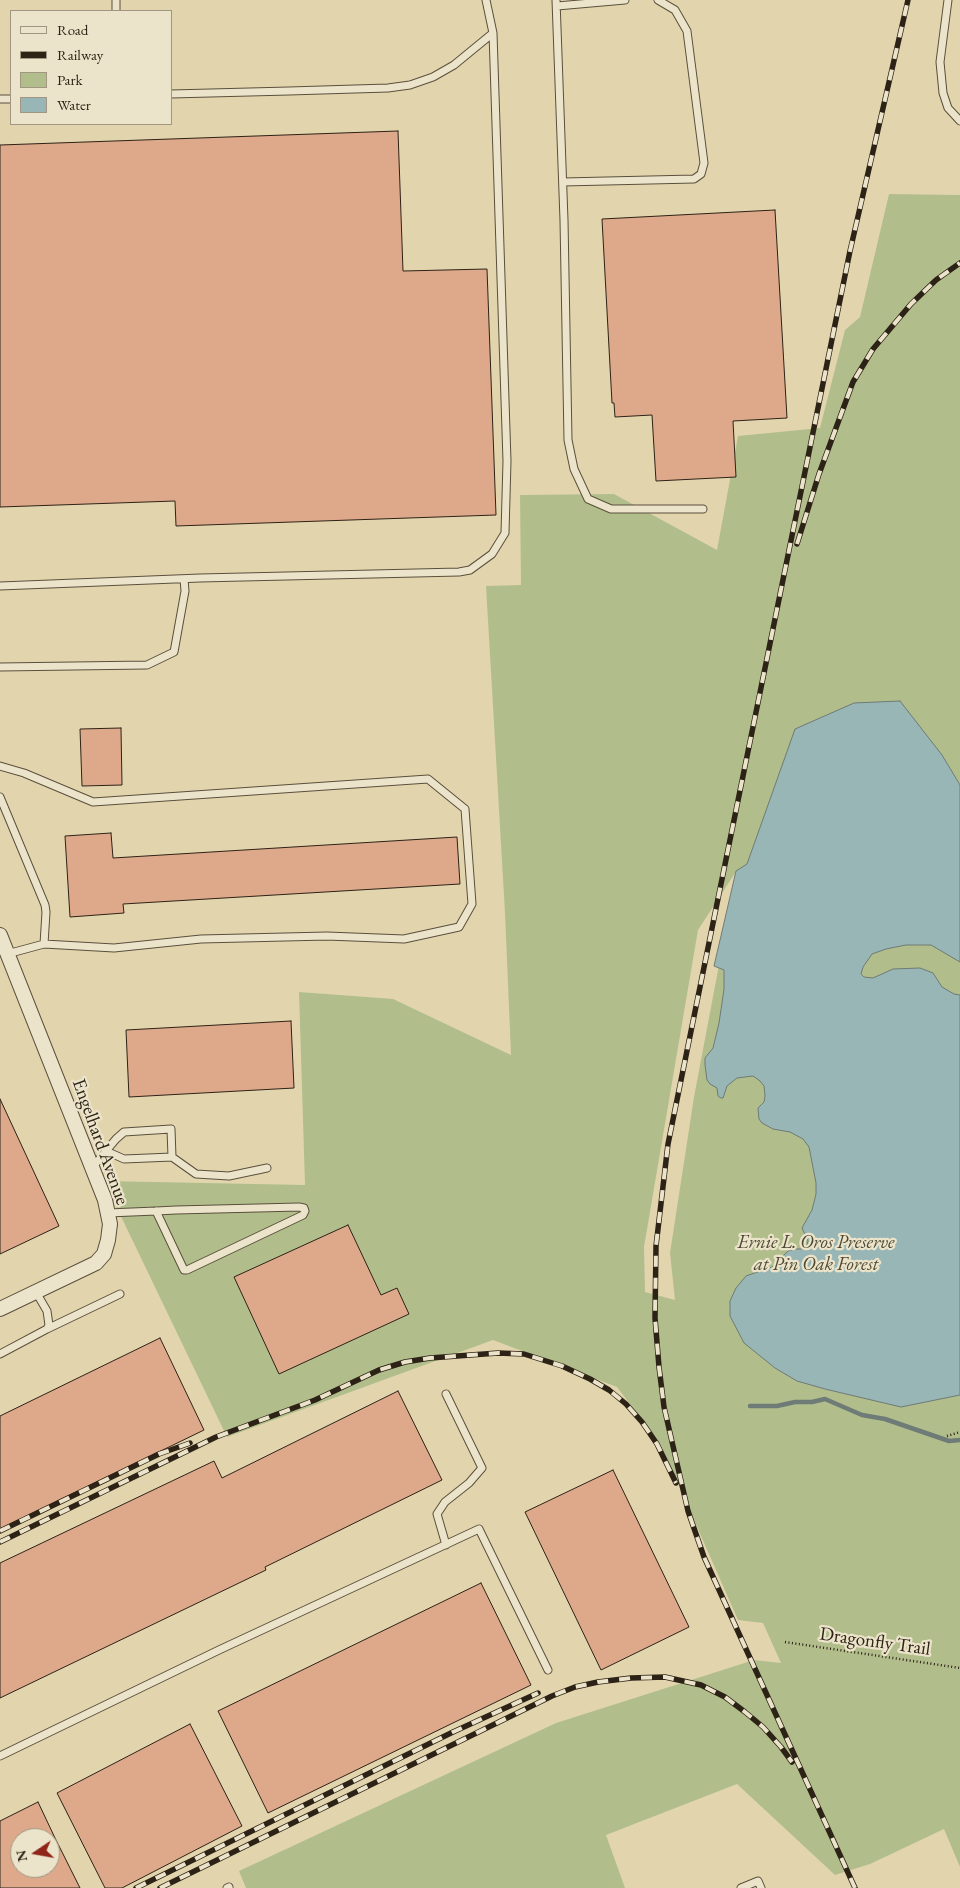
<!DOCTYPE html>
<style>
body{margin:0}
#map{position:relative;width:960px;height:1888px;overflow:hidden;background:#e2d5ae;font-family:"EB Garamond",serif}
canvas{display:block}
.legend{position:absolute;left:10px;top:10px;width:162px;height:115px;box-sizing:border-box;background:#ece4ca;border:1px solid #a09682;margin:0;padding:6px 9px;list-style:none;font-size:15px;color:#2d2216}
.legend li{display:flex;align-items:center;gap:10px;height:25px}
.legend b{width:25px;border:1px solid #a09682}
.north{position:absolute;left:10px;top:1828px;width:50px;height:50px;box-sizing:border-box;background:#ece4ca;border:1px solid #a09682;border-radius:50%;rotate:258deg;font-size:14px;font-weight:700;line-height:20px;text-align:center;color:#2d2216}
.north::after{content:'';display:block;margin:auto;width:18px;height:22px;background:#8f2418;clip-path:polygon(50% 0,100% 100%,50% 72%,0 100%)}
</style>
<div id="map">
<canvas width="960" height="1888"></canvas>
<ul class="legend">
<li><b style="height:6px;background:#ece4ca"></b>Road</li>
<li><b style="height:6px;background:#2d2216"></b>Railway</li>
<li><b style="height:14px;background:#b1be8c"></b>Park</li>
<li><b style="height:14px;background:#99b6b6"></b>Water</li>
</ul>
<div class="north">N</div>
</div>
<script>
const c = document.querySelector('canvas').getContext('2d');
c.lineJoin = 'round';
function fillPath(path, color) { c.fillStyle = color; c.fill(path, 'evenodd'); }
const shape = rows => new Path2D(rows.map(r => 'M' + r).join(''));
function strokePath(path, color, width, dash) { c.strokeStyle = color; c.lineWidth = width; c.lineCap = dash ? 'butt' : 'round'; c.setLineDash(dash || []); c.stroke(path); }
function write(font, color, halo, rows, align = 'center') {
  c.font = font + ' "EB Garamond",serif'; c.lineWidth = 4.5; c.setLineDash([]); c.textBaseline = 'middle'; c.strokeStyle = halo; c.fillStyle = color; for (const [text, x, y, turn = 0] of rows) {
    c.save(); c.translate(x, y); c.rotate((+turn || 0) * Math.PI / 180); c.textAlign = isNaN(turn) ? turn : align; if (halo) c.strokeText(text, 0, 0); c.fillText(text, 0, 0); c.restore();
  }
}
fillPath(shape([
 [889,194,960,195,960,1867,944,1829,870,1864,835,1875,737,1784,606,1835,625,1888,246,1888,239,1871,556,1723,754,1660,781,1663,763,1623,738,1620,661,1445,617,1387,493,1340,227,1437,104,1181,305,1185,299,992,393,999,511,1055,505,913,486,586,521,585,520,495,614,494,717,550,738,436,820,428,845,330,860,317],
 [737,870,694,1097,670,1253,675,1300,645,1292,644,1247,698,930]
]), '#b1be8c');
const water = shape([
 [900,701,942,755,960,785,960,962,931,945,906,945,886,949,872,954,863,967,861,974,864,977,873,978,893,969,920,968,933,973,942,987,954,994,960,995,960,1395,901,1407,825,1389,797,1381,775,1368,744,1343,730,1316,730,1301,736,1288,746,1276,772,1267,788,1251,795,1249,806,1249,808,1241,802,1228,812,1210,816,1194,816,1183,809,1147,803,1139,790,1132,773,1129,762,1123,759,1119,758,1108,764,1102,765,1096,764,1086,760,1081,753,1076,737,1078,727,1086,723,1098,721,1098,718,1096,717,1088,710,1084,707,1080,705,1065,705,1058,713,1048,719,1023,724,989,724,970,714,966,736,871,747,864,795,729,854,703,900,701]
]);
fillPath(water, '#99b6b6');
strokePath(water, '#6e7b76', 1);
strokePath(shape([
 [750,1406,777,1406,795,1402,812,1402,825,1399,862,1415,885,1419,949,1441,960,1440]
]), '#6e7b76', 4.5);
const building = shape([
 [398,131,403,271,487,269,496,515,176,526,175,501,0,507,0,145,398,131],
 [775,210,787,418,733,421,736,477,656,481,652,415,615,417,614,403,612,403,602,219,775,210],
 [121,728,122,785,82,786,80,729,121,728],
 [111,833,113,858,457,837,460,884,123,904,124,913,70,917,65,836,111,833],
 [291,1021,294,1088,129,1097,126,1030,291,1021],
 [0,1099,59,1226,0,1254,0,1099],
 [348,1225,381,1295,397,1288,409,1314,279,1374,234,1277,348,1225],
 [160,1338,204,1430,0,1529,0,1416,160,1338],
 [398,1391,442,1480,265,1567,266,1570,0,1698,0,1563,214,1461,222,1478,398,1391],
 [613,1470,689,1627,601,1670,525,1512,613,1470],
 [481,1583,531,1685,268,1813,218,1711,481,1583],
 [190,1724,242,1826,122,1888,105,1888,57,1793,190,1724],
 [38,1802,55,1838,80,1888,0,1888,0,1821,38,1802],
 [20,1838,50,1838,50,1868,20,1868,20,1838]
]);
fillPath(building, '#dda98a');
strokePath(building, '#2d2216', 1);
const service = shape([
 [556,0,564,220,568,440,574,469,588,499,611,509,703,509],
 [948,0,940,62,943,93,948,108,960,121],
 [557,6,625,0],
 [116,11,116,0],
 [171,94,289,91,388,88,410,85,433,77,454,65,493,33,486,0],
 [0,99,11,99],
 [563,182,694,179,701,174,704,163,687,31,675,10,658,0],
 [0,586,200,578,459,572,470,570,492,554,505,533,507,461,493,33],
 [0,667,147,665,174,652,185,591,184,579],
 [0,766,24,773,93,802,428,779,465,809,472,904,459,927,404,939,327,936,201,939,114,948,44,944,7,954],
 [0,797,45,905,46,912,44,944],
 [172,1157,196,1174,229,1176,267,1168],
 [92,1168,106,1151,116,1139,124,1132,171,1129,172,1157,124,1159,106,1151],
 [108,1213,156,1211,176,1210,299,1207,304,1208,305,1211,303,1215,187,1270,184,1270,156,1211],
 [47,1329,120,1294],
 [0,1354,47,1329,49,1325,47,1311,36,1292],
 [446,1545,437,1514,445,1502,469,1483,482,1468,446,1394],
 [0,1756,219,1650,479,1529,548,1670],
 [227,1888,229,1887],
 [741,1888,758,1881,761,1888]
]);
const minor = shape([
 [0,935,105,1200,110,1224,108,1240,104,1254,96,1263,0,1309]
]);
strokePath(service, '#5a4f3c', 9);
strokePath(minor, '#5a4f3c', 16);
strokePath(shape([
 [947,1436,960,1432],
 [785,1642,960,1668]
]), '#2d2216', 2.5, [1, 2.5]);
strokePath(service, '#ece4ca', 7);
strokePath(minor, '#ece4ca', 14);
const rail = shape([
 [797,544,819,474,853,382,873,349,911,304,936,280,960,263],
 [0,1531,159,1454,190,1443],
 [0,1542,216,1437,315,1400,379,1370,405,1362,430,1358,498,1353,524,1354,562,1366,590,1379,609,1390,626,1404,642,1422,657,1444,676,1483],
 [136,1888,453,1732,538,1693],
 [160,1888,552,1696,575,1687,598,1682,631,1678,665,1677,701,1685,725,1697,745,1712,763,1727,781,1747,792,1762],
 [855,1888,704,1557,688,1511,664,1407,659,1367,655,1318,656,1246,668,1144,850,251,908,0]
]);
strokePath(rail, '#2d2216', 5.5);
strokePath(rail, '#ece4ca', 4, [11]);
write('19px', '#2d2216', '#ece4ca', [
 ["Engelhard Avenue",100,1142,70],
 ["Dragonfly Trail",875,1642,8]
]);
write('italic 19px', '#4e4934', '#ece4ca', [
 ["Ernie L. Oros Preserve",816,1243],
 ["at Pin Oak Forest",816,1265]
]);
</script>
